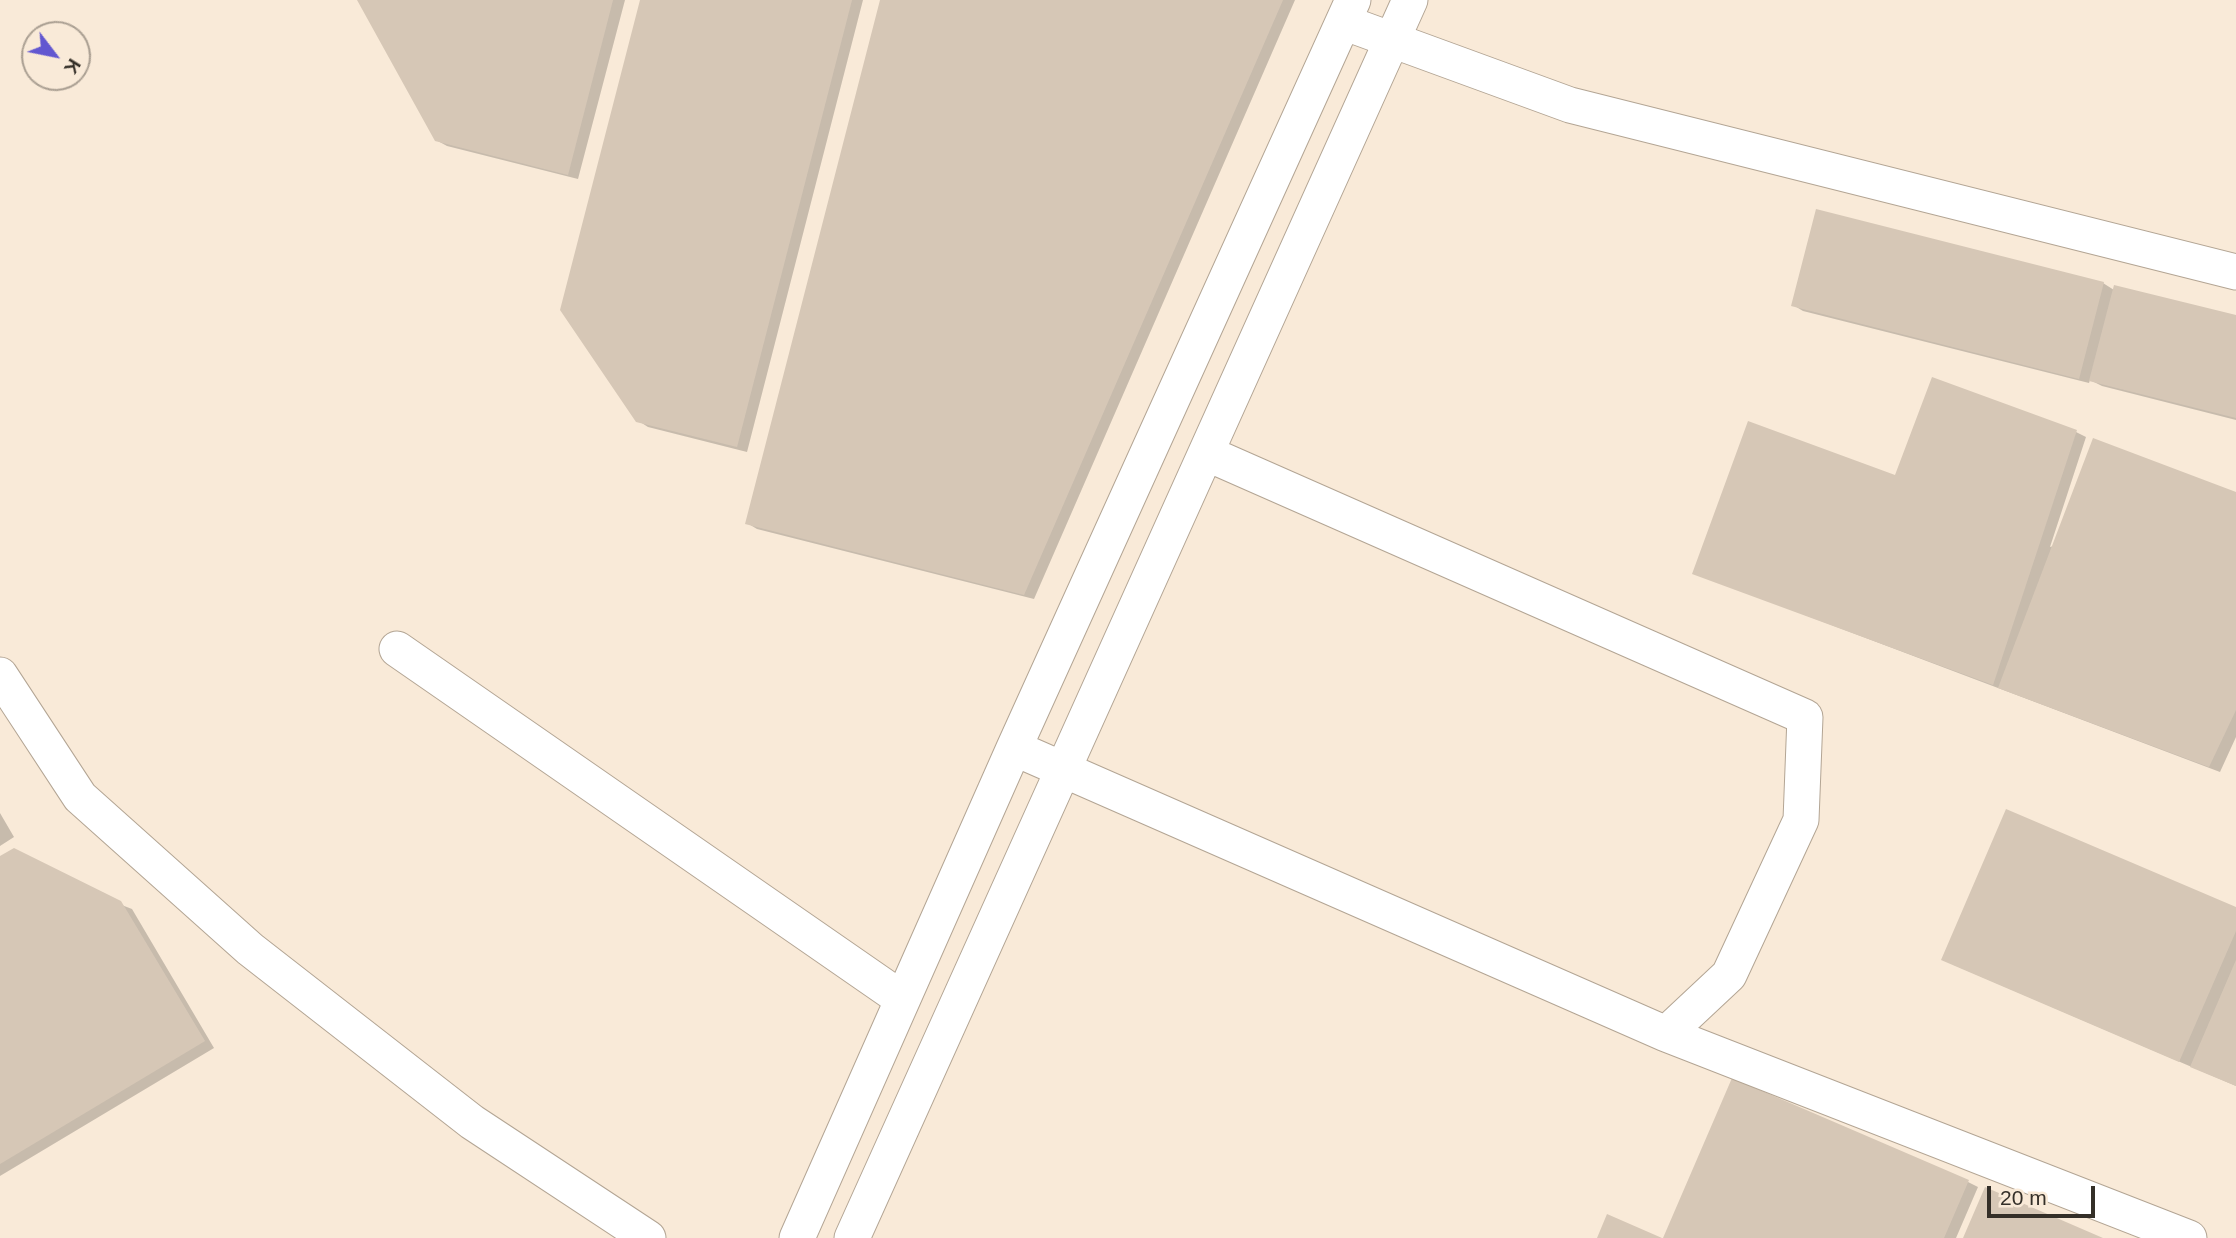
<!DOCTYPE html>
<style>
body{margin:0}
#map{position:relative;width:2236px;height:1238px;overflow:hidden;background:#f9ead8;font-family:Helvetica,sans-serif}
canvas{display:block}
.north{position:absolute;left:21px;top:21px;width:70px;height:70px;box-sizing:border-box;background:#f9ead8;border:2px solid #aa9f92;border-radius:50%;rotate:122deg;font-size:19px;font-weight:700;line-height:28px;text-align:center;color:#342f28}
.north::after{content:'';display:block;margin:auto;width:24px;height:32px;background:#6257d0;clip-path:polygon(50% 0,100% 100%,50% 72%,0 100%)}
.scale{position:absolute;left:1987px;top:1186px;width:108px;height:32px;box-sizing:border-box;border:4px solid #342f28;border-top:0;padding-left:9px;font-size:21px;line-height:24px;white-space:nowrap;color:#342f28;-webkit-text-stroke:5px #f9ead8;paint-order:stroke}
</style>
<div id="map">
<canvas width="2236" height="1238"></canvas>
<div class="north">K</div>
<div class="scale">20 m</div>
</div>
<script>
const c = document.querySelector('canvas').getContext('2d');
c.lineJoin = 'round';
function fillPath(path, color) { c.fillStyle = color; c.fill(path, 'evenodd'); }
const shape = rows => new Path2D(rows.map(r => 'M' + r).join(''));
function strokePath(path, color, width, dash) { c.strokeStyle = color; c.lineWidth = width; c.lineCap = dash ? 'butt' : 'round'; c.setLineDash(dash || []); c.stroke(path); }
fillPath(shape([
 [359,0,625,0,578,179,447,146,436,140],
 [641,0,863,0,747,452,648,427,637,420],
 [881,0,1295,0,1034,599,757,529,747,523],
 [2103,283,2114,290,2236,317,2236,420,2102,386,2090,380,2089,383,1803,311,1793,305],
 [2076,432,2086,437,2050,547,2236,494,2236,737,2220,772,1694,573,1896,478],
 [0,813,14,837,0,846],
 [0,858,132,909,214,1048,0,1176],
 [2236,909,2236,1086,1954,965],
 [1968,1182,1978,1187,1956,1238,1665,1238]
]), '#0003');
fillPath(shape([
 [357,0,613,0,568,175,435,141],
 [640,0,852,0,737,447,636,422,560,310],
 [880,0,1283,0,1024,595,745,524],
 [1816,209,2104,282,2079,379,1791,306],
 [2114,285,2236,315,2236,418,2089,381],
 [1932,377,2077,430,1993,685,1692,574,1748,421,1895,475],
 [2093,438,2236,492,2236,710,2209,767,1998,688],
 [2006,809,2236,907,2236,931,2179,1062,1941,960],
 [14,848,121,901,205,1041,0,1164,0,856],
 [2236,960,2236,1086,2190,1067],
 [1732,1078,1969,1180,1944,1238,1663,1238],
 [1985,1187,2103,1238,1963,1238],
 [1607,1214,1662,1238,1597,1238]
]), '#d6c7b6');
const minor = shape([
 [1343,22,1570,105,2236,272],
 [397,649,902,999],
 [0,675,80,797,250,949,472,1122,648,1238],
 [1014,748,1666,1034,1729,975,1801,820,1805,717,1206,453],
 [1666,1034,2189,1238],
 [797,1238,1014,748,1353,0],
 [852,1238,1410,0]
]);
strokePath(minor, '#b3a594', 37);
strokePath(minor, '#fff', 35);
</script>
